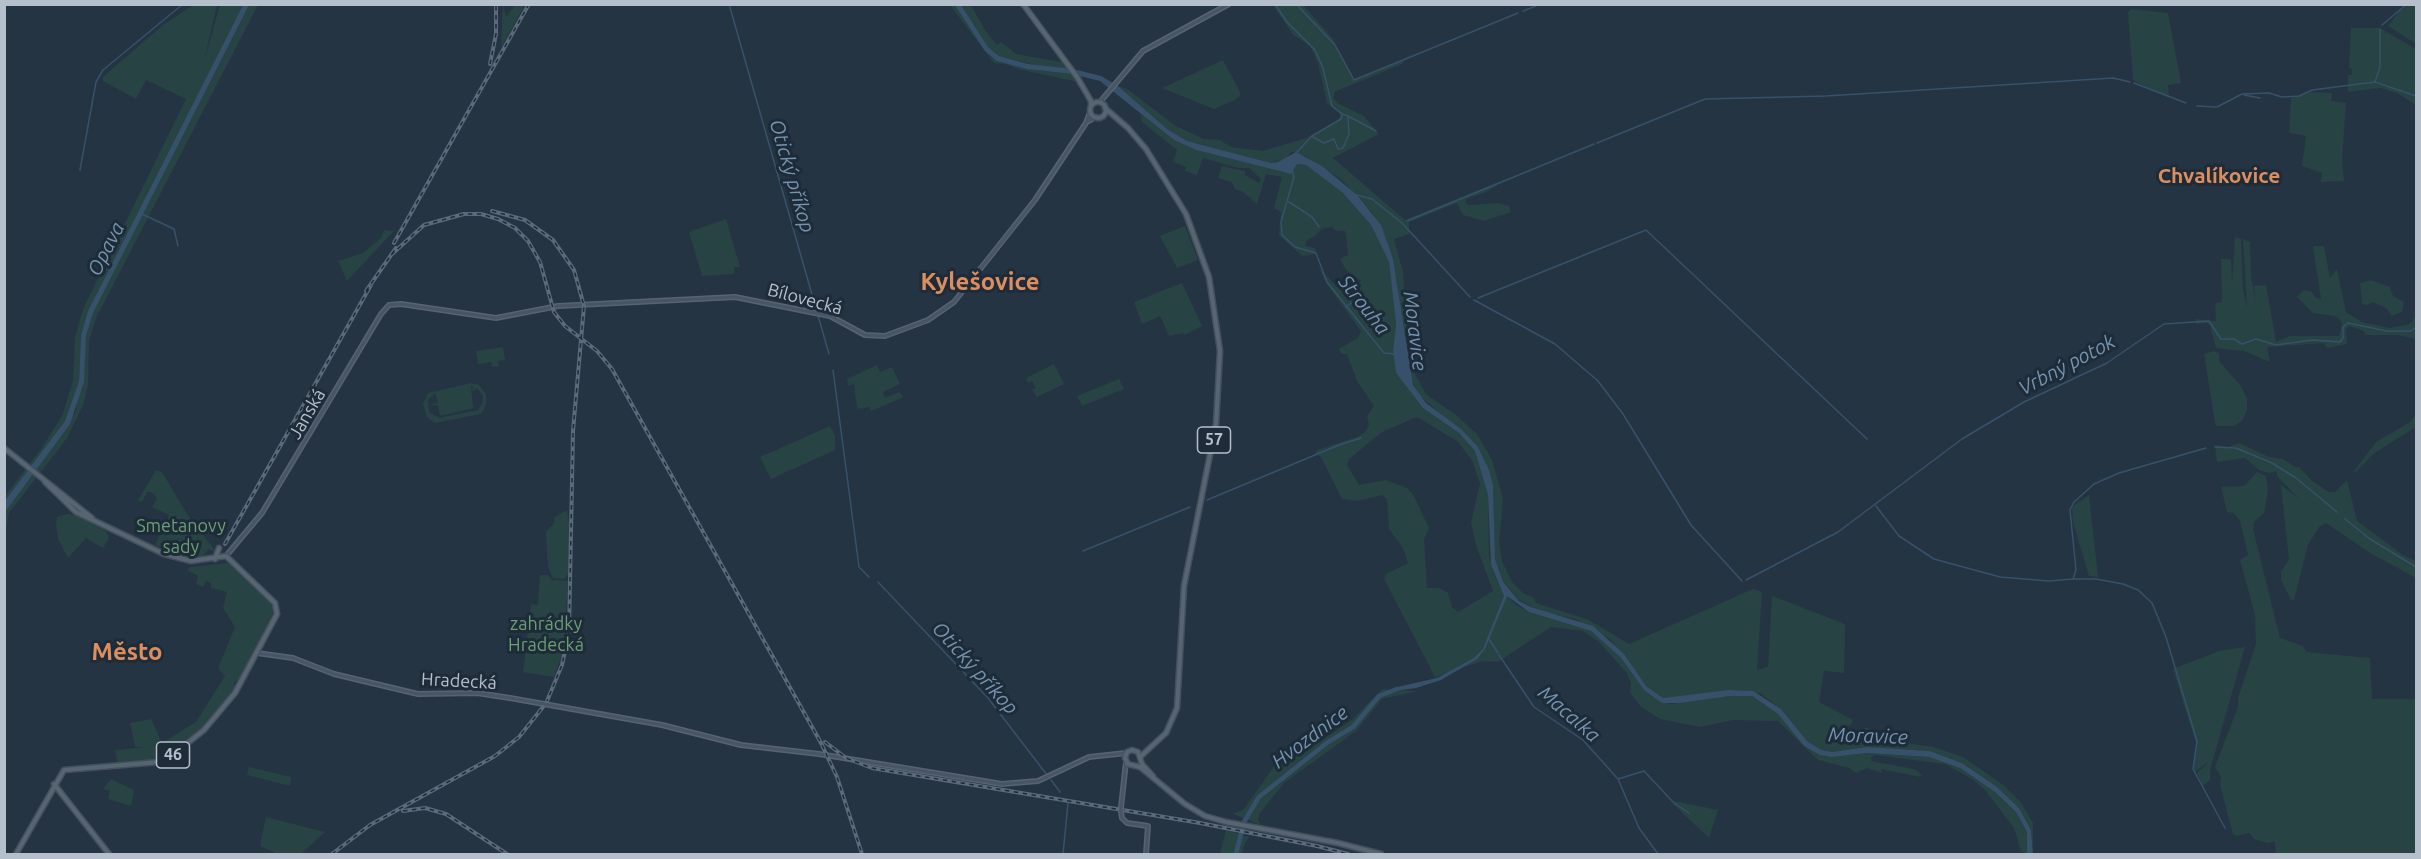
<!DOCTYPE html>
<meta charset="utf-8">
<style>
body{margin:0}
#map{position:relative;width:2421px;height:859px;overflow:hidden;background:#253443;font-family:Ubuntu,sans-serif}
canvas{display:block}
.frame{position:absolute;inset:0;border:6px solid #b6c0cd;pointer-events:none}
</style>
<div id="map">
<canvas width="2421" height="859"></canvas>
<div class="frame"></div>
</div>
<script>
const c = document.querySelector('canvas').getContext('2d');
c.lineJoin = 'round';
function fillPath(path, color) { c.fillStyle = color; c.fill(path, 'evenodd'); }
const shape = rows => new Path2D(rows.map(r => 'M' + r).join(''));
function strokePath(path, color, width, dash) { c.strokeStyle = color; c.lineWidth = width; c.lineCap = dash ? 'butt' : 'round'; c.setLineDash(dash || []); c.stroke(path); }
function write(font, color, halo, rows, align = 'center') {
  c.font = font + ' Ubuntu,sans-serif'; c.lineWidth = 6; c.setLineDash([]); c.textBaseline = 'middle'; c.strokeStyle = halo; c.fillStyle = color; for (const [text, x, y, turn = 0] of rows) {
    c.save(); c.translate(x, y); c.rotate((+turn || 0) * Math.PI / 180); c.textAlign = isNaN(turn) ? turn : align; if (halo) c.strokeText(text, 0, 0); c.fillText(text, 0, 0); c.restore();
  }
}
fillPath(shape([
 [193,5,217,5,204,61,220,5,243,5,88,311,81,335,79,381,65,421,5,502,5,496,41,449,62,416,73,381,75,337,83,309,186,99,146,80,136,99,103,81,103,77,163,25],
 [249,5,258,5,96,318,89,341,88,386,83,405,67,438,9,513,5,532,5,512,76,411,86,336,93,313],
 [503,5,506,17,515,5,525,5,501,48],
 [950,5,955,5,990,56,1027,69,1072,74,1078,82,1018,69,1005,64,994,63],
 [961,5,971,5,985,30,997,45,1001,42,1016,54,1061,62,1068,68,1047,68,999,56,988,47],
 [1273,5,1303,5,1333,39,1354,79,1405,59,1402,64,1334,92,1334,99,1339,104,1364,116,1379,134,1333,158,1405,220,1508,178,1486,192,1466,199,1466,202,1468,205,1499,203,1509,206,1511,212,1484,221,1463,215,1457,203,1409,222,1409,234,1394,239,1403,272,1408,341,1401,322,1397,281,1373,214,1342,180,1305,156,1292,152,1285,159,1271,163,1187,141,1167,129,1118,86,1127,89,1176,126,1204,139,1220,140,1231,147,1263,151,1306,138,1338,120,1341,115,1327,103,1318,63,1310,46,1293,35],
 [2401,5,2416,5,2416,44,2388,26,2400,10,2405,8],
 [2131,9,2168,13,2181,83,2168,85,2169,98,2133,80,2128,12],
 [2351,28,2380,28,2416,49,2416,105,2397,93,2380,88,2348,92,2348,75,2352,75,2352,69,2349,68],
 [1223,60,1240,92,1240,96,1235,100,1214,109,1162,88],
 [2309,92,2332,93,2331,101,2346,103,2342,159,2344,181,2321,182,2322,173,2302,166,2306,136,2289,133,2291,98],
 [1140,113,1174,140,1196,150,1291,174,1297,164,1306,165,1343,193,1371,225,1389,262,1396,324,1393,351,1396,373,1423,408,1459,433,1475,451,1488,495,1489,555,1493,572,1501,589,1516,605,1529,612,1591,631,1621,658,1644,690,1670,704,1730,696,1752,696,1778,714,1804,746,1832,757,1867,753,1930,757,1960,768,1995,792,2016,812,2027,832,2027,854,2021,851,2014,828,1985,790,1972,779,1945,764,1875,755,1871,757,1871,761,1914,769,1922,775,1921,777,1881,769,1882,773,1867,768,1856,773,1849,768,1818,760,1778,721,1733,720,1700,727,1660,719,1641,707,1630,693,1631,683,1626,672,1598,641,1583,631,1551,627,1498,662,1482,661,1435,677,1384,579,1386,574,1408,563,1403,548,1389,529,1387,499,1382,495,1358,501,1342,499,1321,457,1315,453,1317,450,1357,437,1365,432,1369,425,1367,416,1374,406,1357,381,1347,354,1341,354,1339,349,1358,338,1361,331,1326,283,1319,268,1343,293,1361,281,1346,270,1340,259,1348,255,1346,234,1345,231,1336,231,1332,227,1322,229,1315,236,1307,240,1305,246,1315,248,1317,254,1302,256,1279,235,1281,212,1274,208,1282,177,1266,174,1257,204,1243,192,1235,189,1232,182,1218,178,1222,166,1245,171,1245,175,1259,183,1261,179,1249,168,1238,168,1203,158,1197,175,1185,171,1186,167,1173,162,1177,150,1142,122],
 [1417,417,1457,441,1472,460,1480,483,1471,523,1476,545,1493,591,1458,612,1452,607,1448,593,1439,588,1427,588,1424,539,1429,528,1414,496,1407,488,1386,480,1359,485,1347,465,1349,459,1382,432],
 [726,219,740,267,734,267,734,274,702,276,689,232],
 [1185,226,1198,260,1177,268,1160,236],
 [384,230,394,231,347,281,338,261,363,253,381,238],
 [2235,237,2241,239,2243,290,2247,308,2243,239,2250,242,2251,277,2256,301,2254,286,2266,285,2276,342,2290,336,2339,336,2342,324,2340,320,2335,316,2313,313,2297,297,2304,290,2312,292,2316,298,2321,299,2313,246,2324,246,2330,278,2337,269,2346,312,2362,322,2390,328,2409,324,2416,317,2416,339,2398,335,2365,335,2364,331,2349,326,2346,329,2347,344,2327,348,2324,343,2267,347,2270,362,2244,351,2216,348,2210,326,2207,323,2196,324,2195,319,2216,321,2215,303,2222,302,2221,259,2231,259,2232,283],
 [2371,280,2390,287,2393,296,2404,302,2402,312,2392,316,2386,308,2373,302,2367,305,2362,304,2360,283],
 [1182,283,1202,326,1184,335,1183,333,1169,336,1160,316,1142,324,1134,302],
 [503,347,505,360,498,361,499,366,492,367,491,362,478,364,476,351],
 [2214,351,2219,353,2219,361,2241,386,2247,399,2247,410,2242,421,2234,426,2217,426,2215,423,2204,354],
 [1409,363,1426,394,1456,415,1477,434,1492,460,1503,499,1499,542,1502,561,1512,582,1523,593,1534,598,1536,603,1589,620,1629,644,1753,589,1762,592,1757,670,1768,667,1772,596,1845,624,1844,673,1824,671,1819,702,1853,720,1851,725,1840,729,1838,734,1843,743,1859,742,1864,728,1873,729,1872,743,1892,747,1896,745,1894,736,1906,743,1933,747,1963,757,2002,784,2020,801,2033,823,2033,854,2031,830,2019,808,1997,787,1962,763,1930,751,1867,747,1832,752,1821,750,1807,741,1781,709,1761,694,1740,690,1663,698,1646,686,1610,639,1575,619,1541,611,1519,600,1503,582,1495,559,1493,485,1484,459,1478,447,1420,396,1411,380],
 [1054,364,1064,384,1037,397,1032,390,1036,388,1032,381,1028,383,1026,378],
 [877,365,880,372,892,367,900,384,883,392,885,398,899,392,904,397,871,411,869,407,857,409,854,384,848,386,847,379],
 [1119,379,1124,389,1082,406,1077,396],
 [471,383,479,385,486,394,486,405,481,414,435,423,427,417,423,404,428,393],
 [471,386,474,387,472,389,474,391,477,388,483,396,482,404,478,410,439,418,429,412,428,400,435,393,438,403,428,405,438,405,440,416,473,408],
 [2416,414,2416,427,2373,454,2356,472,2354,471,2376,442,2410,422],
 [830,426,835,436,835,450,771,479,760,457],
 [2239,443,2269,457,2283,459,2295,467,2299,467,2311,480,2329,492,2335,492,2347,480,2357,521,2403,555,2416,561,2416,578,2370,553,2326,523,2319,527,2308,545,2294,600,2291,600,2281,580,2281,571,2289,560,2281,485,2299,499,2277,476,2277,471,2270,473,2259,470,2245,458,2217,462,2215,445,2227,447],
 [156,470,162,472,187,514,217,553,209,549,202,557,188,557,155,545,169,515,152,507,157,498,151,492,147,492,142,502,138,500],
 [2257,472,2266,476,2268,491,2264,513,2254,522,2253,529,2280,638,2303,646,2306,652,2370,658,2372,699,2416,699,2416,854,2276,854,2275,841,2267,843,2254,839,2249,833,2237,836,2233,834,2220,785,2221,777,2215,767,2238,707,2238,698,2256,644,2255,615,2240,560,2248,555,2240,521,2234,513,2227,512,2221,487,2244,486],
 [2089,495,2098,577,2089,576,2073,522,2072,507],
 [567,510,569,523,569,573,564,579,553,578,548,567,546,531,553,525,555,517],
 [67,514,77,515,106,531,109,538,103,548,86,538,68,558,58,539,56,525,57,517],
 [228,563,271,603,274,610,264,635,238,681,234,682,235,688,205,726,168,755,157,760,118,763,115,750,145,747,135,747,130,723,151,719,162,743,196,722,225,676,218,668,235,627,223,608,227,592,211,588,211,583,206,581,203,587,196,584,198,576,187,570,190,567],
 [540,575,548,575,552,580,568,581,564,649,554,677,523,672,531,604,538,605],
 [2245,647,2210,770,2210,780,2203,786,2197,773,2210,761,2195,772,2193,765,2196,744,2173,669,2219,651],
 [1382,689,1418,691,1382,699,1356,731,1284,783,1260,813,1258,820,1261,825,1233,814,1244,809,1275,765,1302,754,1353,719],
 [249,767,291,777,290,786,247,775],
 [111,779,134,790,131,806,108,799,110,791,103,789],
 [1674,801,1718,810,1709,838,1673,804],
 [266,817,325,832,301,854,278,854,260,846],
 [1226,830,1249,837,1245,843,1242,854,1220,854]
]), '#274344');
fillPath(shape([
 [243,5,249,5,93,313,86,336,84,382,70,424,5,512,4,502,65,421,79,381,81,335,88,311],
 [955,5,961,5,988,47,999,56,1028,64,1073,69,1101,76,1118,86,1167,129,1187,141,1271,163,1278,162,1296,152,1322,166,1356,194,1381,225,1393,259,1413,385,1426,403,1461,429,1478,447,1489,470,1493,485,1495,559,1503,582,1519,601,1531,607,1593,626,1624,654,1646,686,1663,698,1729,690,1753,691,1781,709,1807,741,1821,750,1832,752,1867,747,1930,751,1962,763,1997,787,2019,808,2031,830,2033,854,2027,854,2027,832,2016,812,1995,792,1960,768,1929,757,1867,753,1832,757,1820,755,1804,746,1778,714,1752,696,1730,696,1680,703,1662,703,1644,690,1621,658,1591,631,1529,612,1507,596,1485,649,1477,659,1441,680,1416,688,1393,691,1393,688,1437,678,1474,658,1483,649,1504,596,1491,565,1488,495,1475,451,1459,433,1423,408,1396,373,1393,351,1396,324,1389,262,1371,225,1343,193,1306,165,1297,164,1291,174,1196,150,1174,140,1100,81,1072,74,1027,69,997,61,985,51]
]), '#37516b');
strokePath(shape([
 [729,4,829,354],
 [1275,4,1287,22,1315,50,1323,68,1332,106,1342,114,1341,119,1312,136,1297,152],
 [1296,4,1335,45,1354,80,1518,13],
 [1523,11,1536,6],
 [2382,25,2407,4],
 [2375,82,2416,96],
 [2134,83,2186,103],
 [2244,95,2260,98],
 [2197,106,2217,107,2242,94,2269,93,2282,97,2299,96,2312,90,2375,82,2380,67,2380,29],
 [1348,116,1376,131],
 [1313,137,1324,143,1334,139,1338,149,1343,148,1349,134,1348,116,1342,114],
 [1597,143,1705,99,1826,96,2113,78,2130,82],
 [1292,169,1294,177,1281,222,1282,235,1295,247,1316,253,1327,282,1384,353,1394,354],
 [80,170,96,82,103,70,183,4],
 [1357,195,1372,199,1402,223,1470,297],
 [1289,202,1312,217,1319,227],
 [142,214,174,229,178,246],
 [1407,221,1594,144],
 [1478,298,1646,230,1867,439],
 [1474,300,1555,344,1598,381,1623,414,1691,525,1742,581],
 [1346,307,1354,301],
 [833,370,859,567,869,577],
 [2215,447,2236,448,2272,463,2296,478,2337,512],
 [1207,500,1339,445,1361,438],
 [1876,506,1899,536,1934,559,2000,577,2049,581,2073,579,2076,570,2070,510,2074,502,2094,484,2119,473,2206,448],
 [2345,519,2370,539,2416,567],
 [1083,551,1190,507],
 [2074,579,2096,579,2123,584,2138,590,2152,603,2166,637,2197,741,2193,769,2225,828],
 [1746,580,1838,532,1962,439,2024,402,2107,363,2164,324,2209,321,2221,339,2234,339,2242,344,2256,339,2276,345,2312,340,2340,342,2343,338,2343,327,2348,323,2387,331,2411,331,2416,327],
 [878,582,988,698,1047,775],
 [1489,639,1498,653],
 [1499,655,1534,707,1583,740,1618,779,1639,828,1658,854],
 [1618,779,1644,771,1674,803,1689,813],
 [1051,780,1060,792],
 [1063,854,1068,803]
]), '#37516b', 1.5);
strokePath(shape([
 [1236,854,1244,822,1259,797,1328,742,1353,727,1379,696,1397,689]
]), '#37516b', 4.5);
const secondary = shape([
 [1100,102,1143,51,1229,4],
 [1087,122,1096,117],
 [226,556,262,513,381,314,389,305,401,304,496,318,558,306,735,297,830,316,865,335,885,336,928,320,954,302,1035,200,1086,123,1090,112],
 [257,653,293,658,334,674,418,694,477,693,510,698,662,725,741,745,819,754,1002,784,1038,781,1089,757,1126,753],
 [1121,807,1126,762],
 [1121,812,1122,818,1127,823,1148,826,1146,854]
]);
const primary = shape([
 [1023,4,1077,77,1091,101,1091,106],
 '1090 110a8 8 0 1 1 16 0a8 8 0 1 1-16 0Z',
 [1105,108,1128,128,1146,149,1186,214,1209,277,1220,351,1216,424,1184,586,1177,708,1166,733,1140,757],
 [4,448,92,518],
 [215,559,219,548],
 [1153,776,1142,764,1138,752,1132,750,1127,752,1125,758,1128,764,1140,767,1185,804,1205,816,1226,822,1338,843,1381,854],
 [54,784,109,854],
 [16,854,64,770,159,762,174,754,204,730,235,693,277,614,275,603,226,556,191,561,164,554,76,512,45,482]
]);
strokePath(secondary, '#576370', 6);
strokePath(primary, '#434f5c', 7);
strokePath(secondary, '#475566', 3);
strokePath(primary, '#576573', 4);
const rail = shape([
 [490,64,496,34,496,4],
 [492,211,525,220,553,240,574,270,584,306,573,431,569,632,562,665,547,701],
 [394,243,529,4],
 [391,255,424,225,464,214,481,214,498,219,515,228,528,241,540,262,554,312,565,326,597,351,612,369,821,743,837,777,862,854],
 [366,291,396,248],
 [225,544,371,285],
 [825,742,846,758,872,768,1200,823,1317,846,1348,854],
 [403,811,425,808,446,814,507,854],
 [332,854,370,825,495,756,519,737,543,707]
]);
strokePath(rail, '#5b6a7a', 4);
strokePath(rail, '#1e2b38', 1.5, [4.5]);
const secondaryBridge = shape([
 [1121,807,1121,812]
]);
strokePath(secondaryBridge, '#576370', 6, []);
strokePath(secondaryBridge, '#475566', 3);
for (const [x, y, w] of [
 [1214,440,33],
 [173,755,33]
]) { const box = new Path2D(); box.roundRect(x - w / 2, y - 13, w, 26, 4.5); c.fillStyle = '#1e2b38'; c.fill(box); strokePath(box, '#b6c0cd', 1.5); }
write('bold 16px', '#b6c0cd', null, [
 ["57",1214,440],
 ["46",173,755]
]);
write('18px', '#b6c0cd', '#1e2b38', [
 ["Bílovecká",805,299,15],
 ["Janská",307,414,-60],
 ["Hradecká",459,681,3]
]);
write('18px', '#6c9f74', '#1e2b38', [
 ["Smetanovy",181,526],
 ["sady",181,547],
 ["zahrádky",546,624],
 ["Hradecká",546,645]
]);
write('italic 20px', '#7494b1', '#1e2b38', [
 ["Otický příkop",792,176,74],
 ["Opava",106,249,-63],
 ["Strouha",1364,305,52],
 ["Moravice",1415,331,83],
 ["Vrbný potok",2067,365,-28],
 ["Otický příkop",975,668,48],
 ["Macalka",1569,714,41],
 ["Moravice",1868,736,2],
 ["Hvozdnice",1310,737,-37]
]);
write('bold 21px', '#dc8e61', '#1e2b38', [
 ["Chvalíkovice",2219,176]
]);
write('bold 24px', '#dc8e61', '#1e2b38', [
 ["Kylešovice",980,282],
 ["Město",127,652]
]);
</script>
